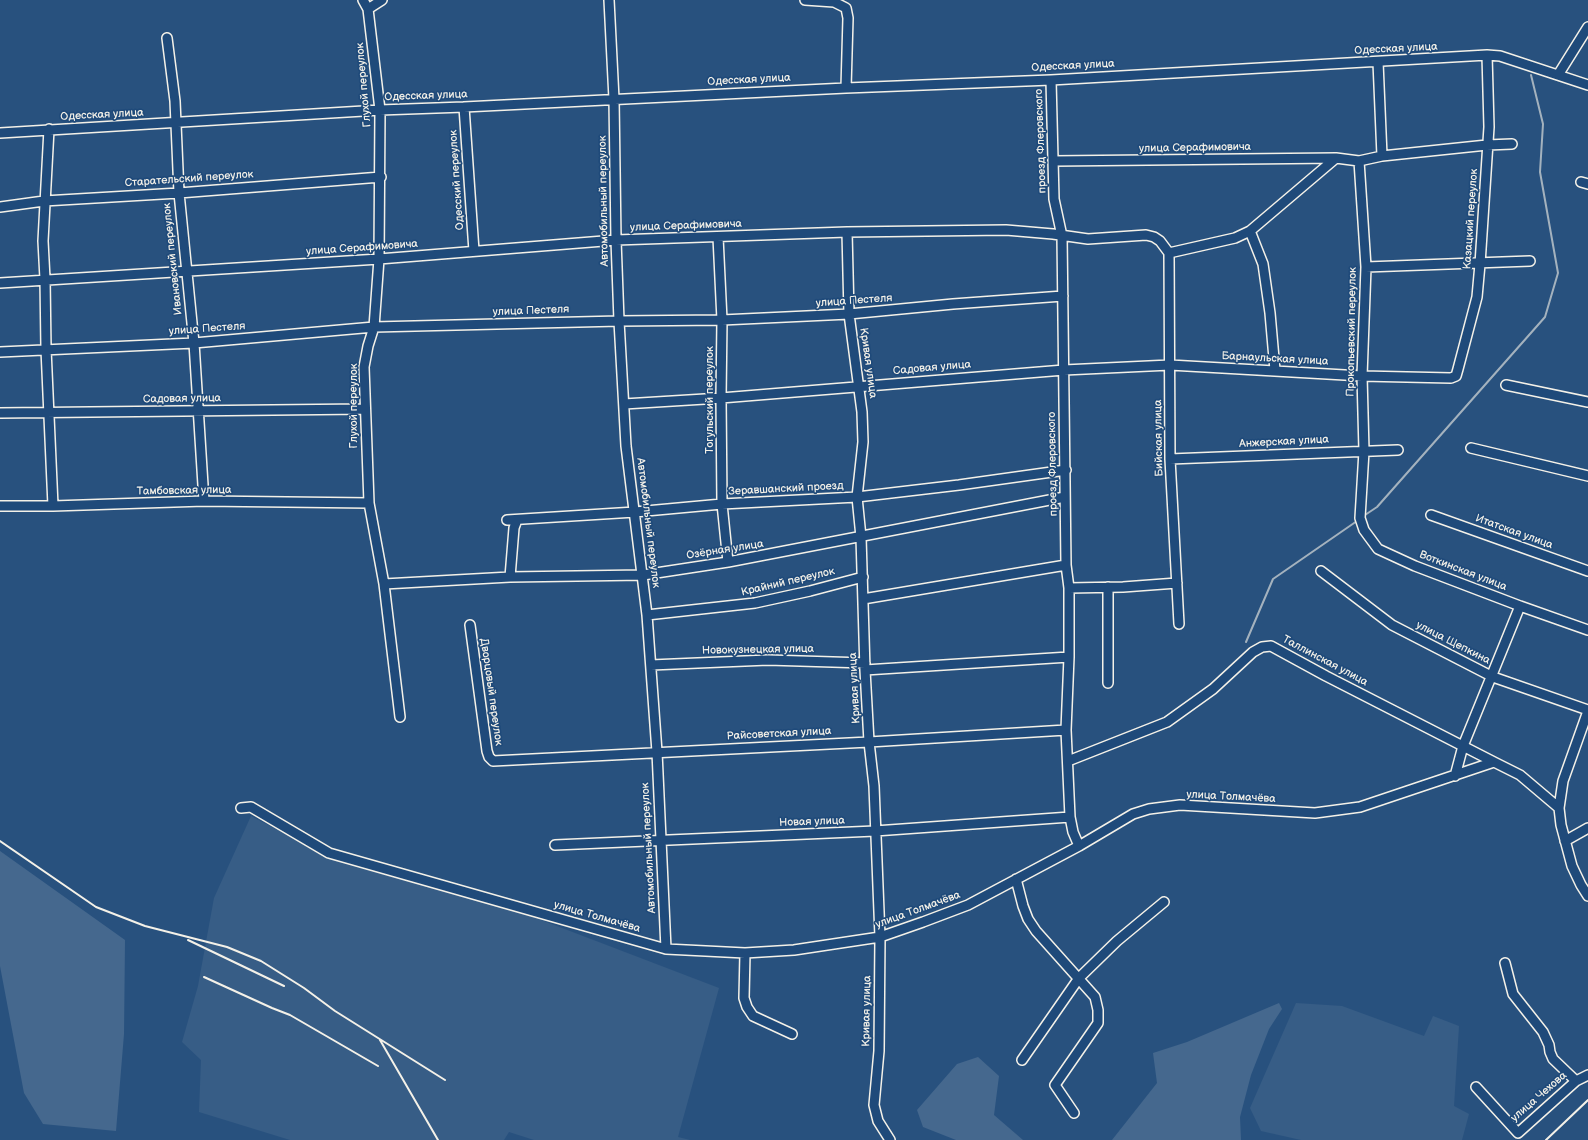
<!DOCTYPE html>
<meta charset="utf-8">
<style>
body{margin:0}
canvas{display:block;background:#28517e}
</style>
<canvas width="1588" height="1140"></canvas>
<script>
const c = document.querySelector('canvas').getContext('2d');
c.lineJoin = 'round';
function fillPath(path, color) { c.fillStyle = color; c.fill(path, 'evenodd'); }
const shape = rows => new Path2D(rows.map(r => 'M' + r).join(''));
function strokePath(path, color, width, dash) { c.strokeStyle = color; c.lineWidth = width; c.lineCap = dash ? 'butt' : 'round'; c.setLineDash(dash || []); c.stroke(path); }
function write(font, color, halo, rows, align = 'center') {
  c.font = font + ' "Balsamiq Sans",sans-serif'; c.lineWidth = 3.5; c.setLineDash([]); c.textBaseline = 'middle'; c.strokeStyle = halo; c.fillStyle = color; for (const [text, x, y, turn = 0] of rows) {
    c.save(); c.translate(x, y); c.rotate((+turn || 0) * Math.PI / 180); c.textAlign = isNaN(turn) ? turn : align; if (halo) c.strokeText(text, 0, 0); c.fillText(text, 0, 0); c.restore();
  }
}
fillPath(shape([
 [251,816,341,863,515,910,719,988,678,1137,690,1140,534,1140,509,1132,504,1140,290,1140,199,1112,201,1060,182,1042,198,986,214,898],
 [1296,1003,1342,1006,1424,1036,1433,1016,1459,1026,1454,1106,1469,1114,1462,1140,1301,1140,1261,1131,1250,1108]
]), '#375d86');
fillPath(shape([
 [0,851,125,940,124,1034,116,1131,43,1124,24,1093,0,966],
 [1279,1003,1282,1009,1269,1029,1251,1075,1240,1117,1241,1140,1112,1140,1157,1083,1153,1053,1187,1042],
 [978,1057,999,1076,994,1115,1023,1140,956,1140,923,1127,917,1110,957,1064]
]), '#45688e');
strokePath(shape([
 [1362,517,1377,507,1545,317,1558,273,1540,172,1543,124,1531,75],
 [1246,642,1273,579,1357,521]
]), '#a4b2be', 2);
const minor = shape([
 [363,0,368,9,380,110,379,259,374,327,368,346,364,367,369,503,384,584,400,717],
 [609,0,614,99,616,240,619,321,626,446,647,615,657,752,666,949],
 [805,0,834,2,846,8,848,18,846,88],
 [368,9,382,0],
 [167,38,175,101,179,193,194,343,204,501],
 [1378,62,1382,156],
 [1558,75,1588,27],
 [1051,80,1054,199,1062,236,1066,565,1069,588,1069,657,1066,730,1070,817,1073,832,1079,846],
 [464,107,474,251],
 [49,129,43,241,45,279,46,349,53,506],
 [0,133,380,110,464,107,846,88,1051,80,1487,55,1500,56,1588,85],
 [1054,161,1336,158,1359,161,1382,156,1487,145,1512,144],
 [1359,161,1366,267,1362,376,1364,451,1360,518,1364,530,1378,549,1415,566,1520,606,1588,630],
 [1581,182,1588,184],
 [0,207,44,201,179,193,381,177],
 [1250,231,1263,264,1270,313,1275,370],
 [847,232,849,314,862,412,863,442,857,497,861,537,865,670,869,742,874,786,880,937,879,1051,874,1105,878,1121,890,1140],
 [718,237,722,320,721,398,722,504,728,562],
 [1169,253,1170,459,1179,624],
 [1366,267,1530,261],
 [0,283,379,259,616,240,847,232,1006,230,1053,234,1088,239,1146,235,1154,237,1160,241,1169,253,1235,238,1250,231,1336,158],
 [0,352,194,343,374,327,619,321,722,320,849,314,953,304,1063,296],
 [1506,385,1588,402],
 [624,404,721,398,1064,370,1170,365,1362,376,1451,378,1456,376,1458,369,1477,297,1480,264,1489,127,1487,55],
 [0,413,364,409],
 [1471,448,1588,476],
 [1170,459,1398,450],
 [0,506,53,506,204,501,369,503],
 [1431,515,1588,571],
 [507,520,635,512,722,504,857,497,959,485,1066,470],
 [1321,571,1392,625,1493,677,1588,710],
 [510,577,514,528,517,520],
 [384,584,510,577,643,575,728,562,1065,497],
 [1069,588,1123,587,1177,583],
 [863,599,1066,565],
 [647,615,755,603,810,591,863,577],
 [470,625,487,751,489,757,493,761,869,742,1066,730],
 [651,665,768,660,865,663],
 [865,670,1069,657],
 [1108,683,1108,587],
 [1588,711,1563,781,1559,808,1561,825,1572,866,1581,885,1588,896],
 [1068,761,1167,722,1213,689,1253,652,1262,647,1271,646,1326,676,1494,762],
 [1455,776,1463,746,1520,606],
 [241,808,251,807,329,853,666,949,745,953,794,950,880,937,923,922,968,905,1079,846,1133,814,1149,809,1180,805,1315,813,1360,807,1494,762,1520,775,1559,808],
 [1565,841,1588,828],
 [555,845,875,831,1070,817],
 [1016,879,1023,906,1028,919,1036,931,1095,997,1098,1010,1098,1023,1055,1085,1074,1113],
 [745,953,744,998,747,1007,753,1016,792,1034],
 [1505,963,1513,994,1543,1032,1549,1045,1550,1052,1553,1059,1576,1081],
 [1022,1060,1079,978,1117,941,1164,902],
 [1476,1087,1518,1133,1576,1081,1588,1075]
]);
strokePath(minor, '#f4f1e8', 12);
strokePath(minor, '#1f4a7a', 9);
strokePath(shape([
 [0,841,96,907,145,926,227,947,261,961,304,988,335,1011,445,1080],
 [188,940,284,986],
 [204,977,272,1008,290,1015,378,1066],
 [380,1040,438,1140],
 [1546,1140,1588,1100]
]), '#f4f1e8', 2);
write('11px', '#f4f1e8', '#1f4a7a', [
 ["Одесская улица",1396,49,-3],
 ["Одесская улица",1073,66,-3],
 ["Одесская улица",749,80,-3],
 ["Глухой переулок",364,85,-95],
 ["Одесская улица",426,96,-2],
 ["Одесская улица",102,115,-3],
 ["проезд Флеровского",1041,141,-92],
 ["улица Серафимовича",1195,148,-1],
 ["Старательский переулок",189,179,-4],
 ["Одесский переулок",457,180,-94],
 ["Автомобильный переулок",604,201,-91],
 ["Казацкий переулок",1471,219,-86],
 ["улица Серафимовича",686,226,-2],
 ["улица Серафимовича",362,248,-4],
 ["Ивановский переулок",173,259,-96],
 ["улица Пестеля",854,301,-4],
 ["улица Пестеля",531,311,-2],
 ["улица Пестеля",207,329,-4],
 ["Прокопьевский переулок",1352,332,-89],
 ["Барнаульская улица",1275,359,3],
 ["Кривая улица",868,363,82],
 ["Садовая улица",932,368,-5],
 ["Садовая улица",182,399,-1],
 ["Тогульский переулок",710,400,-90],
 ["Глухой переулок",354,406,-90],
 ["Бийская улица",1159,438,-91],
 ["Анжерская улица",1284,442,-3],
 ["проезд Флеровского",1053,464,-91],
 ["Зеравшанский проезд",786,489,-3],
 ["Тамбовская улица",184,491,-1],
 ["Автомобильный переулок",648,523,83],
 ["Итатская улица",1514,532,20],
 ["Озёрная улица",725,550,-9],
 ["Воткинская улица",1463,571,21],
 ["Крайний переулок",788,582,-13],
 ["улица Щепкина",1453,643,27],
 ["Новокузнецкая улица",758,650,-1],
 ["Таллинская улица",1325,661,28],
 ["Кривая улица",855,688,-93],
 ["Дворцовый переулок",491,692,82],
 ["Райсоветская улица",779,734,-3],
 ["улица Толмачёва",1231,797,3],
 ["Новая улица",812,822,-2],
 ["Автомобильный переулок",649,848,-93],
 ["улица Толмачёва",918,910,-20],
 ["улица Толмачёва",597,917,16],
 ["Кривая улица",867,1011,-89],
 ["улица Чехова",1539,1097,-41]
]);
</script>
